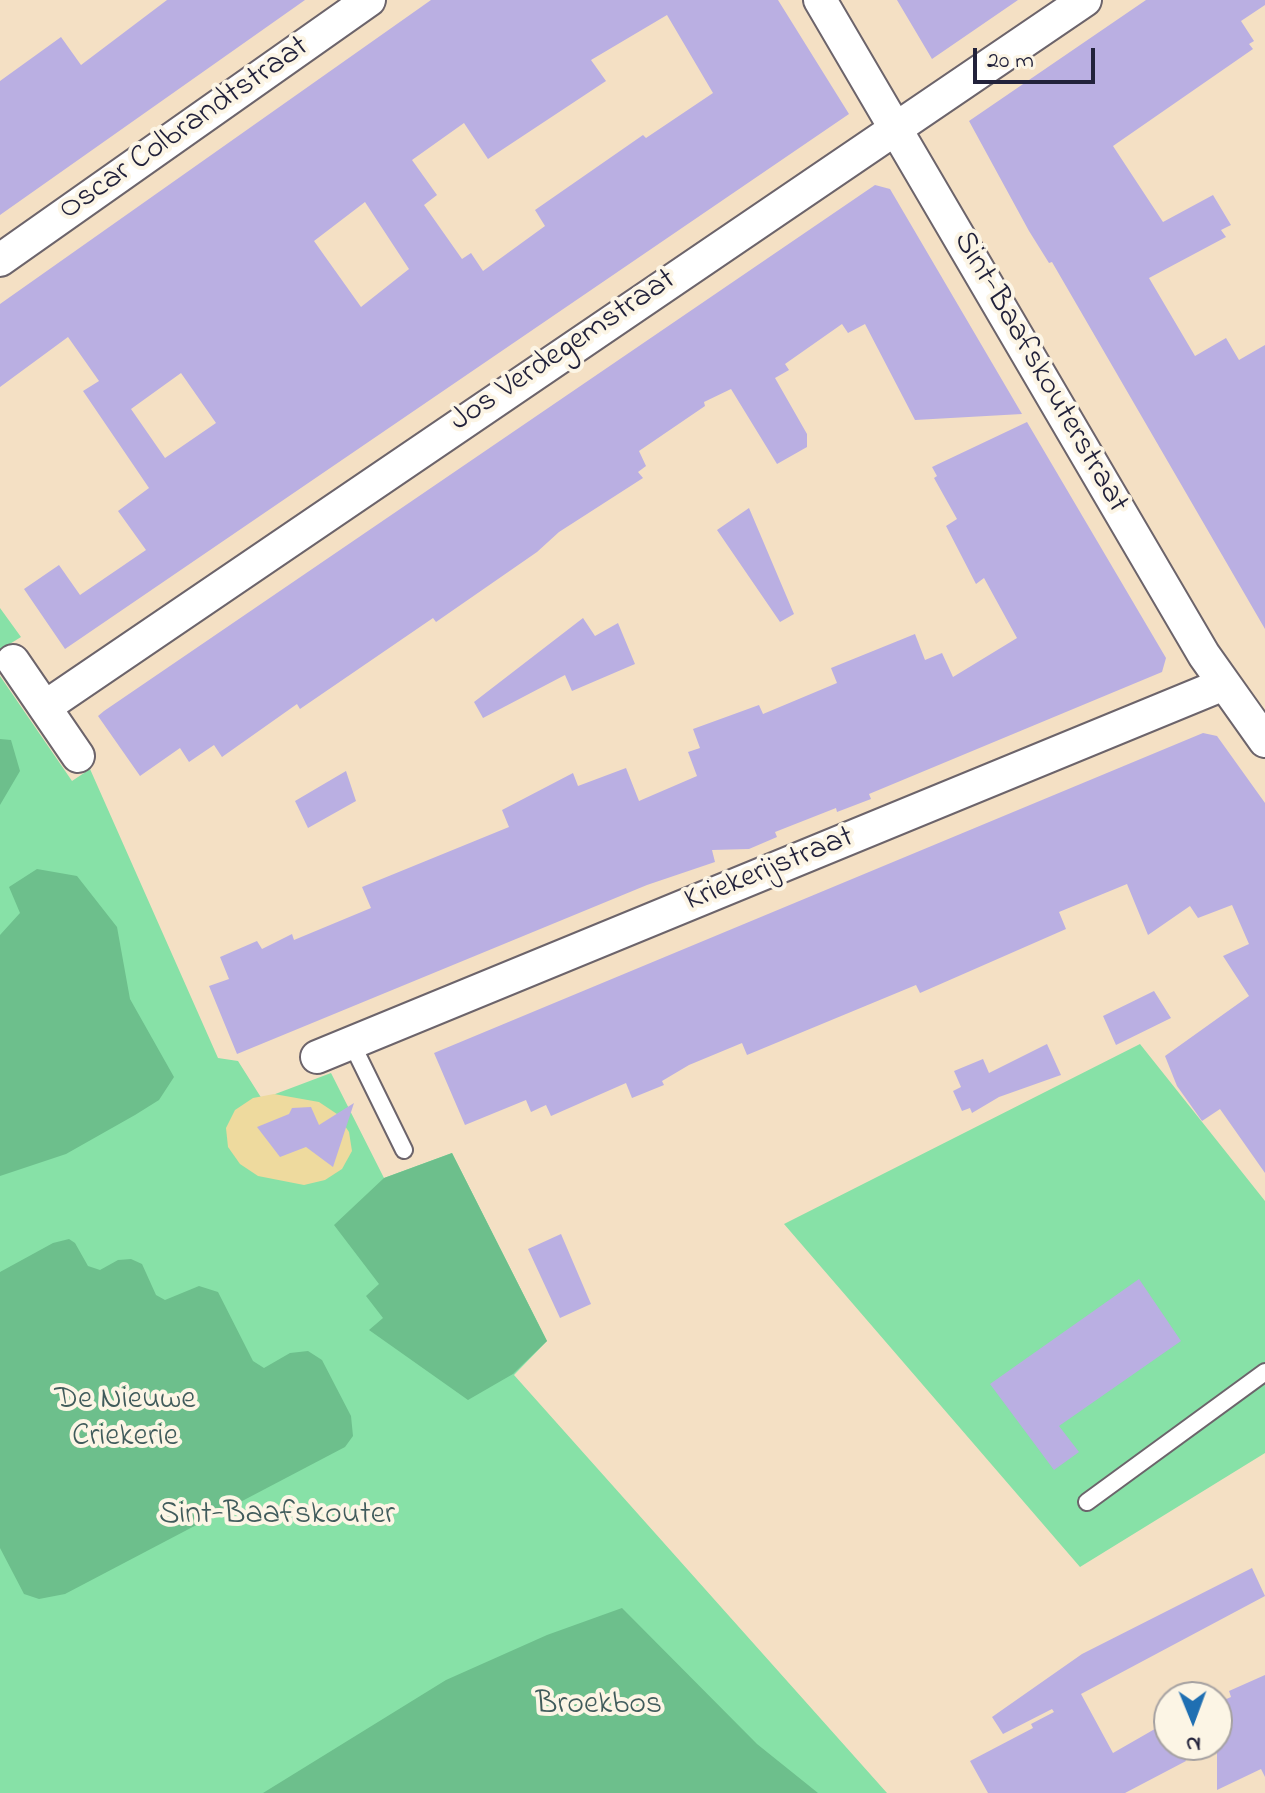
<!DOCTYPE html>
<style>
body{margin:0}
#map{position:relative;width:1265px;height:1793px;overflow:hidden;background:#f4e0c4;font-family:"Indie Flower",sans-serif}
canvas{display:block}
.north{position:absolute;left:1153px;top:1681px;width:80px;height:80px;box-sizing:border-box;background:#fcf5e5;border:2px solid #a5a1a1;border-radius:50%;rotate:179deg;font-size:22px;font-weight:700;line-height:32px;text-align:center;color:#22223b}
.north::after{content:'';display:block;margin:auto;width:28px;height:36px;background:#1f6fb2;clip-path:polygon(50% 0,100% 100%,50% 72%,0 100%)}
.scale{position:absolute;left:973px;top:48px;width:122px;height:36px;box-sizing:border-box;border:4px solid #22223b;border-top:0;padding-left:10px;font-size:24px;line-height:28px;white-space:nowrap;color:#22223b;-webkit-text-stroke:6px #fcf5e5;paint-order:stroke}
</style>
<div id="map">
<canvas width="1265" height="1793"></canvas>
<div class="north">N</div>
<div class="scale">20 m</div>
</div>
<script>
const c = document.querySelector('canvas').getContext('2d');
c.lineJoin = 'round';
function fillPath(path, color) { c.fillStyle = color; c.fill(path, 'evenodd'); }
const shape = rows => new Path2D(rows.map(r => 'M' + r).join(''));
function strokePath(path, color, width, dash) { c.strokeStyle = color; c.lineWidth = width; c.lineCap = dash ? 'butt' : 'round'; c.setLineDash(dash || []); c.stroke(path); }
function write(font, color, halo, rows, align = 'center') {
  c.font = font + ' "Indie Flower",sans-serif'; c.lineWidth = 8; c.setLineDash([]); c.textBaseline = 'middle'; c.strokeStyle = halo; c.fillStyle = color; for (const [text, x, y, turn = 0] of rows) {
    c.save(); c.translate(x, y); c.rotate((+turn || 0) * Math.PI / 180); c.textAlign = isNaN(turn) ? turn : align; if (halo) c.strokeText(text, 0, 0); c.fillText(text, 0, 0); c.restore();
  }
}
fillPath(shape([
 [0,608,21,637,0,650],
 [0,676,72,781,90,769,218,1058,238,1061,262,1099,331,1073,384,1178,452,1153,547,1341,514,1375,887,1793,0,1793],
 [1140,1044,1265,1201,1265,1453,1080,1567,784,1224]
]), '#87e1a7');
fillPath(shape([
 [0,739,11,740,20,771,0,805],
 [37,869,77,876,117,927,130,999,174,1077,159,1100,135,1115,66,1154,0,1176,0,935,20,913,9,887],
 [452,1153,547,1341,513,1374,468,1400,369,1330,383,1318,366,1296,379,1284,334,1225,384,1178],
 [69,1239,75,1243,88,1266,100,1270,118,1260,131,1259,142,1264,156,1295,165,1300,199,1286,218,1292,253,1361,264,1368,290,1353,308,1351,322,1360,351,1416,353,1436,345,1447,65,1594,39,1599,24,1594,0,1548,0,1272,53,1243],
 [622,1608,757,1744,818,1793,263,1793,446,1680,547,1635]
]), '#6dbf8c');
fillPath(shape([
 [274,1094,319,1102,337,1114,349,1132,352,1151,342,1169,325,1180,304,1185,258,1176,240,1164,228,1147,226,1128,235,1110,253,1098]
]), '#eeda9e');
fillPath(shape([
 [167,0,305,0,0,215,0,81,61,37,81,65],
 [431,0,778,0,849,114,65,649,24,589,59,565,80,595,146,550,118,511,149,488,83,391,99,381,68,337,0,387,0,304],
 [667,15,713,93,646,138,643,135,535,210,545,226,483,271,471,253,462,259,424,205,437,195,412,160,464,123,488,159,606,81,591,60],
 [365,202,409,269,361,307,314,241],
 [181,373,216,423,165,458,131,409],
 [897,0,1018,0,932,59],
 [1146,0,1265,0,1265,5,1241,21,1254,41,1249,44,1253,49,1113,146,1163,222,1213,195,1231,225,1221,230,1226,237,1149,278,1195,356,1226,338,1239,360,1265,345,1265,629,1052,262,1049,263,1029,231,969,121],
 [875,185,890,189,1022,414,915,420,865,324,848,333,842,324,785,364,789,370,775,378,807,434,807,447,777,464,731,389,704,402,705,406,639,451,646,466,638,472,643,478,559,532,537,552,436,622,433,618,300,709,297,704,222,757,214,745,189,762,180,748,140,776,98,716,104,711],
 [1027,422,1166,658,1162,672,869,794,871,799,837,812,836,808,775,832,777,837,749,849,712,850,715,862,647,885,237,1054,209,986,229,979,220,957,257,941,262,949,292,934,294,940,371,908,362,887,509,827,502,810,573,773,578,786,626,768,639,801,697,776,688,752,700,748,693,729,759,705,763,714,837,683,831,668,915,634,925,660,942,653,953,677,1017,638,984,578,976,584,946,526,957,519,934,478,937,476,932,467],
 [749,508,794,614,780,622,717,530],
 [583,618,595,636,618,623,635,664,572,691,565,675,483,718,474,702],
 [1203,733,1217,736,1265,803,1265,1173,1220,1109,1202,1121,1177,1086,1165,1056,1249,996,1223,956,1249,944,1232,905,1198,918,1190,906,1148,935,1127,884,1059,912,1066,929,920,993,916,985,747,1055,742,1043,689,1065,662,1081,664,1085,632,1098,626,1083,551,1116,546,1105,531,1112,526,1100,465,1125,434,1053],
 [346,771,356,801,308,828,295,801],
 [1154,991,1171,1018,1116,1045,1103,1016],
 [1047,1044,1061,1075,999,1097,972,1113,970,1108,962,1111,953,1091,961,1087,954,1071,983,1059,989,1073],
 [354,1103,333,1167,306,1147,280,1157,257,1127,289,1114,292,1108,311,1107,319,1125],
 [561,1234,591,1304,560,1318,528,1249],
 [1139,1279,1181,1341,1059,1426,1079,1452,1054,1470,990,1384],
 [1252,1568,1265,1596,1081,1694,1113,1753,1167,1722,1169,1745,1178,1745,1186,1761,1125,1793,988,1793,970,1761,1033,1728,1031,1724,1054,1712,1052,1709,1003,1734,992,1717,1082,1654],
 [1265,1675,1265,1777,1261,1769,1217,1790,1217,1703,1231,1697,1229,1691]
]), '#baafe2');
const lane = shape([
 [351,1042,404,1150],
 [1087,1502,1265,1372]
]);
const street = shape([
 [820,0,1204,655,1265,741],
 [0,260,369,0],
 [13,661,78,756],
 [45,707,1085,0],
 [317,1057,1224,684]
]);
strokePath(lane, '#6c646b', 20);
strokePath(street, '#6c646b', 36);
strokePath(lane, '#fff', 16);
strokePath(street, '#fff', 32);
write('32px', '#22223b', '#fcf5e5', [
 ["Oscar Colbrandtstraat",185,130,-35],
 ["Jos Verdegemstraat",564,352,-34],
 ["Sint-Baafskouterstraat",1039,373,60],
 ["Kriekerijstraat",770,871,-22]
]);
write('32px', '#405b5b', '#fcf5e5', [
 ["De Nieuwe",125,1402],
 ["Criekerie",125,1439],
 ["Sint-Baafskouter",277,1517],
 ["Broekbos",599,1707]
]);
</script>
